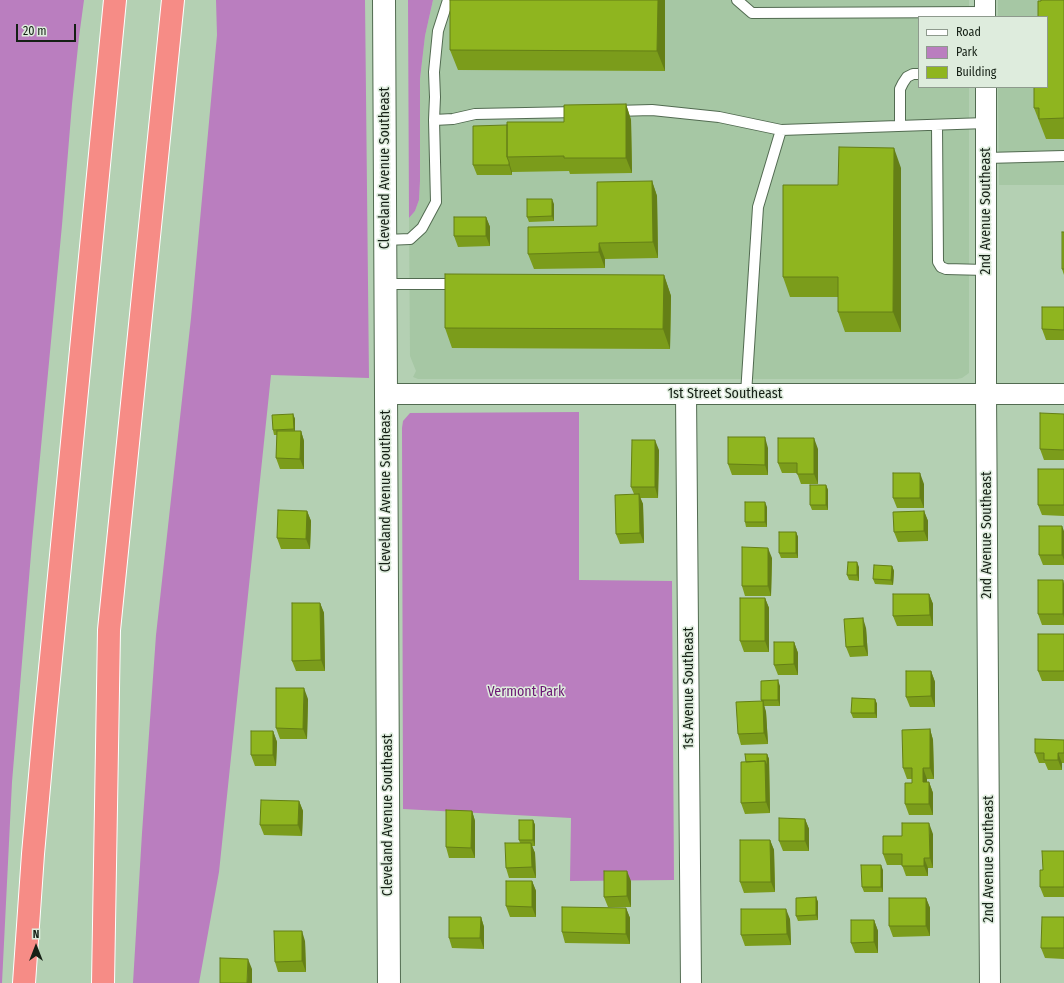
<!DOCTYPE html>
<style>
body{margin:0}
#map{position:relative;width:1064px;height:983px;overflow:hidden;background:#b4d0b3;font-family:"Fira Sans Condensed",sans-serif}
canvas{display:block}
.legend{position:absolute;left:918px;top:16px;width:130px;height:72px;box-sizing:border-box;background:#deecdd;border:1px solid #8e9a8d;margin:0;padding:5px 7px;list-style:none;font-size:12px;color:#152015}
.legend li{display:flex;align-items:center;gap:8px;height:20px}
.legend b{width:20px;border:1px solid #8e9a8d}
.north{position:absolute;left:16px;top:927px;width:40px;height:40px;-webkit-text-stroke:3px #deecdd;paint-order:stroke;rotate:0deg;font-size:11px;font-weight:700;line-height:16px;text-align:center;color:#152015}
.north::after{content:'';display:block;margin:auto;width:14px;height:18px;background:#152015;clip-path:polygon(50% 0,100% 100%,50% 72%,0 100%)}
.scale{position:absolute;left:16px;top:24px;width:60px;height:18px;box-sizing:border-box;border:2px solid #152015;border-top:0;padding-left:5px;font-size:12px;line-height:14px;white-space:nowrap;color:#152015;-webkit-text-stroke:3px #deecdd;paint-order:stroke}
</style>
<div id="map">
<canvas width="1064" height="983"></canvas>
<ul class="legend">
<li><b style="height:5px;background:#fff"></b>Road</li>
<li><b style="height:11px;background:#ba7ebf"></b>Park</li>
<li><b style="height:11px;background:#8fb51f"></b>Building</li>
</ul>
<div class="north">N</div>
<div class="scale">20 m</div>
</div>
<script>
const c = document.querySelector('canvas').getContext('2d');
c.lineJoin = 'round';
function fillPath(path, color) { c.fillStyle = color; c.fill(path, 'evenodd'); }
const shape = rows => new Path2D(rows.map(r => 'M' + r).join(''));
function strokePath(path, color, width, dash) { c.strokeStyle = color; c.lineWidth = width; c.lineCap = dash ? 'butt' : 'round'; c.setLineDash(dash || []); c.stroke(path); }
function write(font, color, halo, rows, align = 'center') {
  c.font = font + ' "Fira Sans Condensed",sans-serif'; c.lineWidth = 3; c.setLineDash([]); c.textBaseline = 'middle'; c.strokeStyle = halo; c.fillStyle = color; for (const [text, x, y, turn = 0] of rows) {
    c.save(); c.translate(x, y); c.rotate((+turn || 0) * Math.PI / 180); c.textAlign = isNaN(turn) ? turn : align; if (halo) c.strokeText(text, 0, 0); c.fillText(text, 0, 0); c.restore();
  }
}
fillPath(shape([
 [433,0,969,0,969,17,919,17,919,87,969,87,969,373,962,378,957,379,418,379,413,377,416,371,410,356,409,218,415,211,419,200,420,181,420,79,425,36],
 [998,0,1064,0,1064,185,999,185,998,87,1047,87,1047,17,998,17]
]), '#a6c7a4');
fillPath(shape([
 [0,0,84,0,79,37,72,104,62,225,32,542,12,782,2,983,0,983],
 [216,0,365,0,369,378,271,375,219,872,199,983,133,983,142,833,156,635,191,318,217,35],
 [408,0,433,0,425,36,420,79,420,181,419,200,415,211,409,218],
 [579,412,579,580,672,581,674,880,570,881,571,818,403,809,402,428,403,421,410,413]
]), '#ba7ebf');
const service = shape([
 [737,0,752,13,985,12],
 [615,111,652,110,719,117,781,130,986,123],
 [434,120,435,97,434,72,438,31,448,0],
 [937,125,938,262,941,267,946,269,986,270],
 [900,126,900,89,903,83,907,77,913,74,919,74],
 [986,158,1064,156],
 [385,240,410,239,422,228,436,202,434,120,453,119,475,114,577,112],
 [386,284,458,284],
 [746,394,758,207,781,130]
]);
const minor = shape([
 [985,0,985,17],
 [986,87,986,394,990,983],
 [386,394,1064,394],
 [686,394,691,983]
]);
const tertiary = shape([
 [384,0,389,983]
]);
const motorway = shape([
 [24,983,33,854,45,720,115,0],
 [103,983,109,630,173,0]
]);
strokePath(service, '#526b51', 12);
strokePath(minor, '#526b51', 22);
strokePath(tertiary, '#526b51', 24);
strokePath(motorway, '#fff', 24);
strokePath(service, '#fff', 10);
strokePath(minor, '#fff', 20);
strokePath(tertiary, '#fff', 22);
strokePath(motorway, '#f68c86', 22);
fillPath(shape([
 [665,0,665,71,458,70,450,50],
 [1064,0,1064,139,1046,139,1034,108],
 [626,104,631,120,632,173,570,174,569,171,512,172,512,175,477,175,473,165,507,125,564,122],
 [901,168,901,332,845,332,838,312,838,297,790,297,783,277,838,185],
 [652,181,657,196,658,258,605,259,605,268,534,269,528,254,597,226],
 [554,204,554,221,529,222,527,217],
 [486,217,490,227,490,246,458,247,454,236],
 [1064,232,1064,275,1062,269],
 [664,275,671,296,670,349,452,348,445,328],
 [1064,307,1064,340,1046,340,1042,329],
 [293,414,295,419,295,431,301,431,304,441,304,469,280,469,276,458,277,435,274,435,273,430],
 [1064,414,1064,460,1044,460,1040,449],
 [768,448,768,475,732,475,728,464],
 [818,449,818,484,801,484,797,473,782,473,778,463],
 [659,450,658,498,640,498,643,504,644,543,620,544,616,534,634,494,631,487],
 [1064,469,1064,516,1042,515,1038,505],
 [924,484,924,508,897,508,893,498],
 [826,485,828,490,828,510,812,510,810,505],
 [767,507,767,527,746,527,745,522],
 [307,511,311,521,310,549,281,549,277,538],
 [924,511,928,521,928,541,898,542,894,532],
 [1064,531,1064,565,1043,565,1039,555],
 [796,532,798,537,798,558,781,558,779,553],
 [772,558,771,596,745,596,742,586],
 [892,566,894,571,893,585,875,584,873,579],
 [859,567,859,581,849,580,847,575],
 [1064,584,1064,625,1042,625,1038,614],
 [929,594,933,604,933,626,897,626,893,616],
 [765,598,769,608,769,652,744,652,740,641],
 [320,603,324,613,325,671,296,671,292,661],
 [866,628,868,656,850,657,846,647],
 [1064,634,1064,681,1042,681,1038,671],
 [794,642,798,653,798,675,778,675,774,665],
 [931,671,935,682,935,707,910,707,906,697],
 [780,686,780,706,764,706,766,712,768,744,741,745,738,734,761,701,761,700],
 [308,699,307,739,280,739,276,728],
 [875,699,877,704,877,718,853,718,851,713],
 [930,729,933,740,934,779,927,779,927,782,929,782,933,793,933,815,909,815,905,804,912,783,912,779,907,779,903,768],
 [273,731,277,742,276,766,255,766,251,755],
 [1064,740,1064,763,1062,763,1062,770,1048,770,1045,763,1039,763,1035,753],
 [767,754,769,759,770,813,745,814,741,803,746,762],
 [299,801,303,811,302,836,264,835,260,825],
 [472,811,475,821,475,858,449,858,446,847],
 [805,819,809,829,809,851,783,851,779,841],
 [533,820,535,825,535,846,532,846,535,853,536,878,509,878,506,868,520,843,519,840],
 [933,834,933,868,928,868,928,876,906,876,902,865,887,865,883,854,902,836],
 [770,840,774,850,775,892,744,893,740,882],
 [1064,851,1064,897,1044,897,1040,887,1043,870],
 [883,870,883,892,864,892,862,887],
 [532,881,536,891,536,917,510,917,506,906],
 [631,881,631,907,608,907,604,897],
 [816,897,818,902,818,920,798,921,796,916],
 [926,898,930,908,930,936,893,937,889,926],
 [626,908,630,918,630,944,565,943,562,932],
 [481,917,484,927,484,949,452,948,449,938],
 [1064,918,1064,959,1045,958,1041,948],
 [790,919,791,945,745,946,741,935],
 [874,920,878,931,878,953,855,953,851,943],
 [305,941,306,972,278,972,275,962]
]), '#7b9c1b');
fillPath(shape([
 [658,0,665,0,665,71,657,51],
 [626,104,631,120,632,173,626,158],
 [894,148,901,168,901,332,893,312],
 [509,162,512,172,512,175,509,165],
 [652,181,657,196,658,258,653,242],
 [552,199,554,204,554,221,552,216],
 [486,217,490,227,490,246,486,236],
 [599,243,605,259,605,268,599,252],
 [664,275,671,296,670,349,663,329],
 [293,414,295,419,295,435,294,429],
 [301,431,304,441,304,469,300,459],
 [765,437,768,448,768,475,765,465],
 [814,438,818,449,818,484,814,474],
 [655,440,659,450,658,498,655,487],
 [920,473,924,484,924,508,920,498],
 [826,485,828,490,828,510,826,505],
 [639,494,643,504,644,543,640,533],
 [765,502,767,507,767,527,765,522],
 [307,511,311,521,310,549,306,539],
 [924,511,928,521,928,541,924,531],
 [1062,526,1064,531,1064,560,1062,555],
 [796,532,798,537,798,558,796,553],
 [768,548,772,558,771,596,768,586],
 [857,562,859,567,859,581,857,575],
 [892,566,894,571,893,585,891,580],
 [1063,580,1064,584,1064,618,1063,614],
 [929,594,933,604,933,626,930,615],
 [765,598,769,608,769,652,765,641],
 [320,603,324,613,325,671,321,660],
 [863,618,866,628,868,656,864,646],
 [794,642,798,653,798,675,794,664],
 [931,671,935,682,935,707,931,696],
 [778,680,780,686,780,706,778,700],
 [304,688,308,699,307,739,303,729],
 [875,699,877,704,877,718,875,713],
 [763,701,766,712,768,744,764,733],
 [930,729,933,740,934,779,930,768],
 [273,731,277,742,276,766,273,755],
 [1058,753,1062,763,1062,770,1058,760],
 [767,754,769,759,770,813,766,802,765,761],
 [923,768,927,779,927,793,923,782],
 [929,782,933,793,933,815,929,804],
 [299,801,303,811,302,836,298,825],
 [472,811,475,821,475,858,471,848],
 [805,819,809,829,809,851,805,841],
 [533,820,535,825,535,846,533,840],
 [929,823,933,834,933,868,930,858],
 [770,840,774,850,775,892,771,882],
 [531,843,535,853,536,878,532,867],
 [924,858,928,868,928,876,924,866],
 [881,865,883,870,883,892,881,887],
 [627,871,631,881,631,907,627,896],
 [532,881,536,891,536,917,532,907],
 [816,897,818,902,818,920,816,915],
 [926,898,930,908,930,936,926,926],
 [626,908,630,918,630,944,626,934],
 [786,909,790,919,791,945,787,934],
 [481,917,484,927,484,949,480,938],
 [874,920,878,931,878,953,874,942],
 [302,931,305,941,306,972,302,961],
 [248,959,252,969,252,983,247,983]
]), '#647f16');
const building = shape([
 [450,0,658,0,657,51,450,50,450,0],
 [1041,0,1064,0,1064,118,1039,119,1039,108,1034,108,1034,87,1047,87,1047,17,1038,17,1038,1,1041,1,1041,0],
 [626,104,626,158,564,158,564,156,507,157,507,122,564,122,564,105,626,104],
 [507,125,507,157,509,162,509,165,473,165,473,126,507,125],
 [839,147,894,148,893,312,838,312,838,277,783,277,783,185,838,185,839,147],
 [652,181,653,242,599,243,599,252,528,254,528,227,597,226,597,182,652,181],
 [527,199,552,199,552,216,527,217,527,199],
 [454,217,486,217,486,236,454,236,454,217],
 [1062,232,1064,232,1064,269,1062,269,1062,232],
 [445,274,664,275,663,329,445,328,445,274],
 [1042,307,1064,307,1064,330,1042,329,1042,307],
 [1040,413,1064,414,1064,450,1040,449,1040,413],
 [293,414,294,429,273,430,272,415,293,414],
 [277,431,301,431,300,459,276,458,277,431],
 [728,437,765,437,765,465,728,464,728,437],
 [778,438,814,438,814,474,797,474,797,463,778,463,778,438],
 [632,440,655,440,655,487,631,487,632,440],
 [1038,469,1064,469,1064,505,1038,505,1038,469],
 [893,473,920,473,920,498,893,498,893,473],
 [810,485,826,485,826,505,810,505,810,485],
 [639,494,640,533,616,534,615,495,639,494],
 [745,502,765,502,765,522,745,522,745,502],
 [278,510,307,511,306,539,277,538,278,510],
 [924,511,924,531,894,532,893,512,924,511],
 [1039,526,1062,526,1062,555,1039,555,1039,526],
 [779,532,796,532,796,553,779,553,779,532],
 [742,547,768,548,768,586,742,586,742,547],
 [848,562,857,562,857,575,847,575,848,562],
 [874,565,892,566,891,580,873,579,874,565],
 [1038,580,1063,580,1063,614,1038,614,1038,580],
 [893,594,929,594,930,615,893,616,893,594],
 [740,598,765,598,765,641,740,641,740,598],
 [292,603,320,603,321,660,292,661,292,603],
 [863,618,864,646,846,647,844,619,863,618],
 [1038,634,1064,634,1064,671,1038,671,1038,634],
 [774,642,794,642,794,664,774,665,774,642],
 [906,671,931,671,931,696,906,697,906,671],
 [778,680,778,700,761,700,761,681,778,680],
 [276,688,304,688,303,729,276,728,276,688],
 [852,698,875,699,875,713,851,713,852,698],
 [763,701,764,733,738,734,736,702,763,701],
 [930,729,930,768,923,768,923,782,929,782,929,804,905,804,905,783,912,783,912,768,903,768,902,730,930,729],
 [251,731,273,731,273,755,251,755,251,731],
 [1035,739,1064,740,1064,753,1058,753,1058,760,1044,760,1044,753,1035,753,1035,739],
 [745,754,767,754,767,766,765,761,746,762,745,754],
 [765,761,766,802,741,803,741,762,765,761],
 [261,800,299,801,298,825,260,825,261,800],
 [446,810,472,811,471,848,446,847,446,810],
 [779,818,805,819,805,841,779,841,779,818],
 [519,820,533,820,533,840,519,840,519,820],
 [902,823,929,823,930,858,924,858,924,866,902,866,902,854,883,854,883,836,902,836,902,823],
 [740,840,770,840,771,882,740,882,740,840],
 [505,843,531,843,532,867,506,868,505,843],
 [1042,851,1064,851,1064,887,1040,887,1040,870,1043,870,1042,851],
 [861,865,881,865,881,887,862,887,861,865],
 [604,871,627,871,627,896,604,897,604,871],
 [506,881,532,881,532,907,506,906,506,881],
 [816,897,816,915,796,916,796,898,816,897],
 [889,898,926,898,926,926,889,926,889,898],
 [562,907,626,908,626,934,562,932,562,907],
 [741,909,786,909,787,934,741,935,741,909],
 [449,917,481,917,480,938,449,938,449,917],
 [1042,917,1064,917,1064,948,1041,948,1042,917],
 [851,920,874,920,874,942,851,943,851,920],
 [274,931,302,931,302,961,275,962,274,931],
 [220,958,248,959,247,983,220,983,220,958]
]);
fillPath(building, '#8fb51f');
strokePath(building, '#647f16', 1);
write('14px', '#152015', '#deecdd', [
 ["Cleveland Avenue Southeast",385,168,-90],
 ["2nd Avenue Southeast",986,211,-90],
 ["1st Street Southeast",725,394],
 ["Cleveland Avenue Southeast",386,491,-90],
 ["2nd Avenue Southeast",987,535,-90],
 ["1st Avenue Southeast",689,688,-90],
 ["Cleveland Avenue Southeast",388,815,-90],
 ["2nd Avenue Southeast",989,859,-90]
]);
write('14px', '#6b1773', '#deecdd', [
 ["Vermont Park",526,692]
]);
</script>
